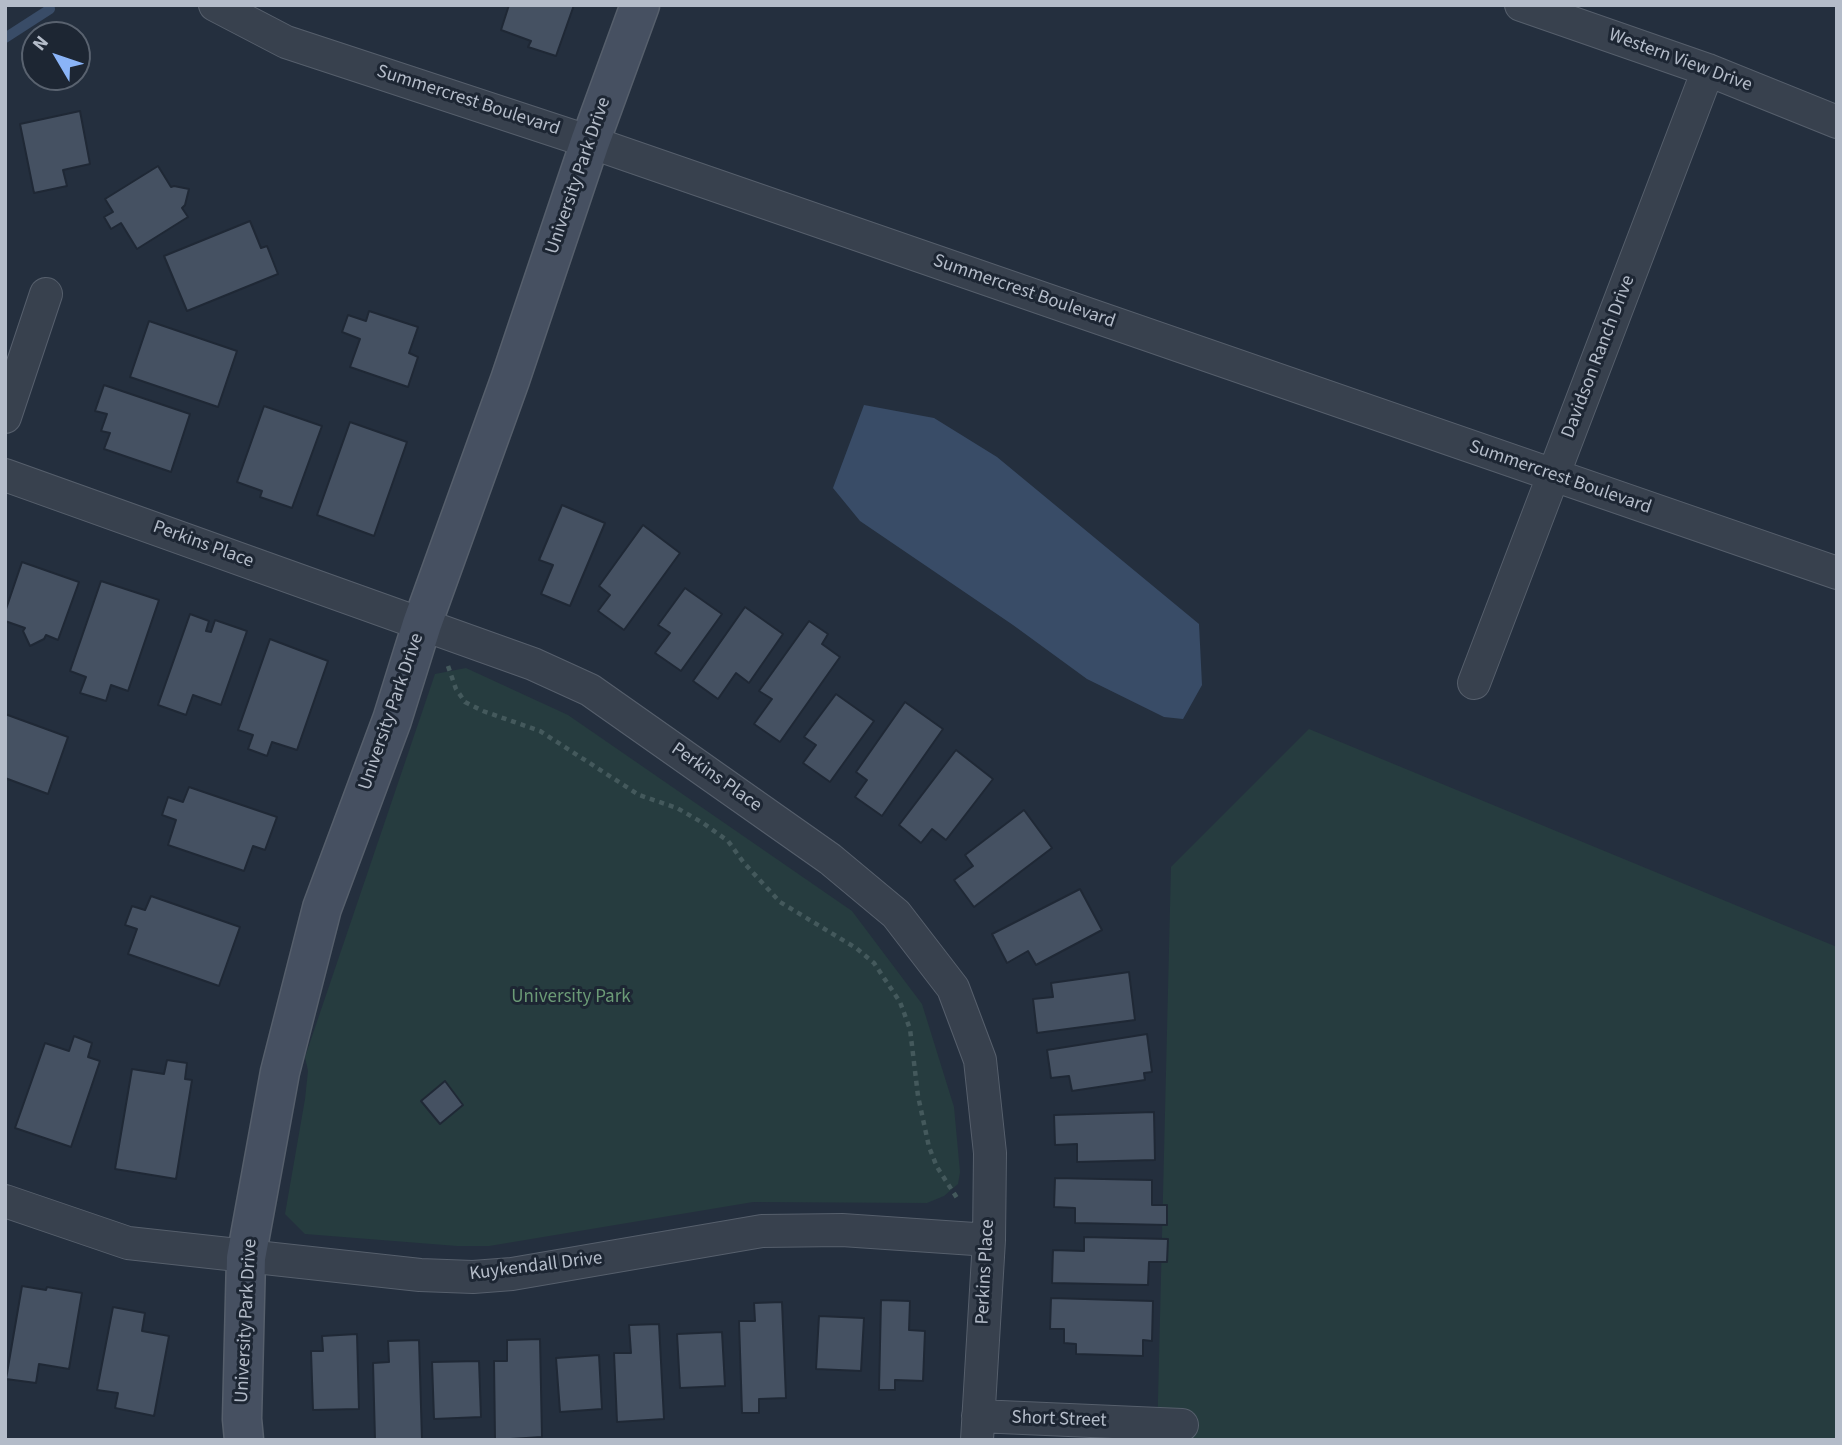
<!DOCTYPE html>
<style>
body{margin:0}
#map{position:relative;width:1842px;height:1445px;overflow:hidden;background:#242f3e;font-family:"Source Sans 3",sans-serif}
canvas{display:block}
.frame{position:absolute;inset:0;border:7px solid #b4bcc9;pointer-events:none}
.north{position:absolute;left:21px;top:21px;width:70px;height:70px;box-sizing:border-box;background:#1d2633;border:2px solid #59626f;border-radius:50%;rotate:309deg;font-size:19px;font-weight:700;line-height:28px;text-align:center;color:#b4bcc9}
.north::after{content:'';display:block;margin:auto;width:24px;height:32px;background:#8ab4f8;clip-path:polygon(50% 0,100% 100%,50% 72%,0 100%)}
</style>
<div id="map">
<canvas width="1842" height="1445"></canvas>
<div class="frame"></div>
<div class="north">N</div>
</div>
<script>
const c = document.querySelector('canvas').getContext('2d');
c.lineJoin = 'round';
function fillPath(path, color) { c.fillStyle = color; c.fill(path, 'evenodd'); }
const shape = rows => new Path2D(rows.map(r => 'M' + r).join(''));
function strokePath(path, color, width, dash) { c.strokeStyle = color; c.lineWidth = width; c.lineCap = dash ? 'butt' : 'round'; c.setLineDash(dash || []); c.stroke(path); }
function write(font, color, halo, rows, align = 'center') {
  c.font = font + ' "Source Sans 3",sans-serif'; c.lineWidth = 6; c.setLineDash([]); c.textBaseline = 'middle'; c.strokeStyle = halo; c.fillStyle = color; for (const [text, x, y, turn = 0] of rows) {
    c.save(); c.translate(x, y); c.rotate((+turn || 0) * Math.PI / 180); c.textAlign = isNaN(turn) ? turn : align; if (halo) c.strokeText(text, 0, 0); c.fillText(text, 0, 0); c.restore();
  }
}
fillPath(shape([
 [466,668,568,715,852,911,922,1004,954,1107,960,1172,958,1184,944,1196,927,1203,753,1202,489,1246,457,1246,305,1234,285,1214,305,1099,308,1071,305,1057,435,674],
 [1309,729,1837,947,1837,1440,1157,1440,1171,867]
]), '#263c3f');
fillPath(shape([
 [864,405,934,418,997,457,1199,624,1202,685,1183,719,1164,717,1087,679,1013,625,860,521,833,488]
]), '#394c67');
strokePath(shape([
 [5,38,50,9]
]), '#394c67', 10);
const building = shape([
 [509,5,574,5,556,56,528,47,531,41,501,30,509,5],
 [80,111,90,164,63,170,67,186,34,193,20,124,80,111],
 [158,166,171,187,174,186,189,189,185,205,182,208,188,217,137,249,121,223,111,229,104,217,113,212,105,199,158,166],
 [250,221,261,248,267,246,278,274,187,311,164,256,250,221],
 [369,311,418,327,409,353,418,357,408,387,350,367,360,339,342,332,348,315,366,321,369,311],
 [149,321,237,351,218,407,130,377,149,321],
 [104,385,190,414,171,472,104,449,110,433,101,431,107,414,95,411,104,385],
 [264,406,322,426,292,508,260,497,262,491,237,482,264,406],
 [350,422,407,442,374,536,317,515,350,422],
 [562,505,605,523,570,606,541,594,553,565,539,560,562,505],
 [643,525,680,553,624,630,598,611,610,595,599,586,643,525],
 [22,562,79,582,58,640,46,635,44,639,30,646,23,631,25,628,5,621,5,612,22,562],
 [101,581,159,600,128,691,111,685,106,701,80,693,86,677,70,671,101,581],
 [685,588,722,614,681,671,655,653,670,633,658,625,685,588],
 [745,607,783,634,749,683,736,673,718,699,693,681,745,607],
 [190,614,209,621,206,631,211,632,215,620,247,631,221,705,193,695,186,715,158,705,190,614],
 [809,621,828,634,822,644,840,657,780,742,754,724,772,699,759,691,809,621],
 [270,639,328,661,297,750,272,742,267,756,248,749,253,735,238,730,270,639],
 [836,694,874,721,830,782,803,763,816,745,804,737,836,694],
 [905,702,943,729,882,816,855,797,867,780,856,772,905,702],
 [5,714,68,737,48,794,5,778,5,714],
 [956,750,993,779,946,840,932,829,921,843,899,825,956,750],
 [189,787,277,817,265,850,253,846,244,871,168,845,176,820,162,815,168,797,183,802,189,787],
 [1024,810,1052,848,974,907,954,880,973,866,965,855,1024,810],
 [1080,889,1102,930,1036,965,1028,951,1007,963,992,934,1080,889],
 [151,896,240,927,219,986,128,954,137,929,125,925,132,906,145,910,151,896],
 [1129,972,1135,1020,1037,1033,1033,999,1053,997,1051,983,1129,972],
 [1147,1034,1152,1072,1144,1073,1145,1080,1072,1091,1069,1076,1051,1078,1047,1050,1147,1034],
 [74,1036,92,1043,88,1057,100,1061,71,1147,15,1128,45,1043,69,1051,74,1036],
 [167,1060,187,1063,185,1079,192,1080,176,1179,115,1169,132,1069,164,1074,167,1060],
 [445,1081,463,1105,440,1124,421,1101,445,1081],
 [1154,1112,1155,1160,1077,1162,1077,1144,1055,1145,1054,1115,1154,1112],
 [1055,1178,1152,1180,1152,1205,1167,1205,1167,1225,1075,1223,1075,1208,1054,1207,1055,1178],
 [1084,1237,1168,1239,1167,1262,1149,1262,1148,1285,1052,1283,1053,1250,1084,1251,1084,1237],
 [22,1286,46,1290,47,1287,82,1293,69,1369,39,1364,36,1383,6,1379,22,1286],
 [1051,1298,1153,1301,1152,1341,1143,1340,1143,1356,1076,1354,1076,1344,1064,1343,1064,1329,1050,1329,1051,1298],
 [881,1300,910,1301,909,1330,925,1331,923,1381,895,1380,895,1390,879,1390,881,1300],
 [782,1302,786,1398,759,1399,759,1413,742,1413,739,1321,755,1321,754,1303,782,1302],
 [113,1307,145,1313,142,1331,169,1336,154,1416,115,1408,118,1393,97,1390,113,1307],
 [819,1316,864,1318,861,1371,816,1369,819,1316],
 [659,1324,664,1419,617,1422,614,1353,631,1353,629,1325,659,1324],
 [722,1332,725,1386,680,1388,677,1334,722,1332],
 [357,1334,359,1409,313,1410,311,1351,323,1351,322,1336,357,1334],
 [540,1339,542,1437,495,1440,494,1361,507,1361,507,1340,540,1339],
 [419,1340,422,1440,375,1440,373,1363,389,1362,388,1341,419,1340],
 [599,1355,602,1409,560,1412,556,1358,599,1355],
 [479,1361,481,1417,434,1419,432,1362,479,1361]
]);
fillPath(building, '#455162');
strokePath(building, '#1f2835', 2);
const street = shape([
 [215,5,286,42,590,142,1837,573],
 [1521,5,1708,70,1837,122],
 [5,417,46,294],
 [5,475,533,664,590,690,830,859,896,914,953,988,980,1060,990,1153,989,1240,977,1440],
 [1474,683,1708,70],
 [5,1201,128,1243,420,1275,473,1277,512,1274,762,1231,842,1230,989,1240],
 [978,1416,1182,1425]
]);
const secondary = shape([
 [244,1440,242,1419,246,1258,280,1072,322,908,392,720,422,624,510,380,590,142,640,5]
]);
strokePath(street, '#565f6c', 34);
strokePath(secondary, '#565f6c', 41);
strokePath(shape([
 [448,666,456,689,465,702,483,711,540,731,639,795,677,808,703,823,728,841,744,863,780,902,856,948,874,963,900,1002,910,1029,918,1096,929,1147,937,1167,957,1198]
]), '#44595c', 4.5, [5, 5]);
strokePath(street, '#38414e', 32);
strokePath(secondary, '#465061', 38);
write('19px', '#b4bcc9', '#1d2633', [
 ["Western View Drive",1680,61,20],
 ["Summercrest Boulevard",468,101,18],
 ["University Park Drive",579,176,-71],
 ["Summercrest Boulevard",1024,292,19],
 ["Davidson Ranch Drive",1599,357,-69],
 ["Summercrest Boulevard",1560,478,19],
 ["Perkins Place",203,545,20],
 ["University Park Drive",392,712,-71],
 ["Perkins Place",716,778,35],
 ["Kuykendall Drive",536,1267,-7],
 ["Perkins Place",986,1272,-87],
 ["University Park Drive",247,1321,-87],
 ["Short Street",1059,1420,2]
]);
write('19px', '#6b9a76', '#1d2633', [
 ["University Park",571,998]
]);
</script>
